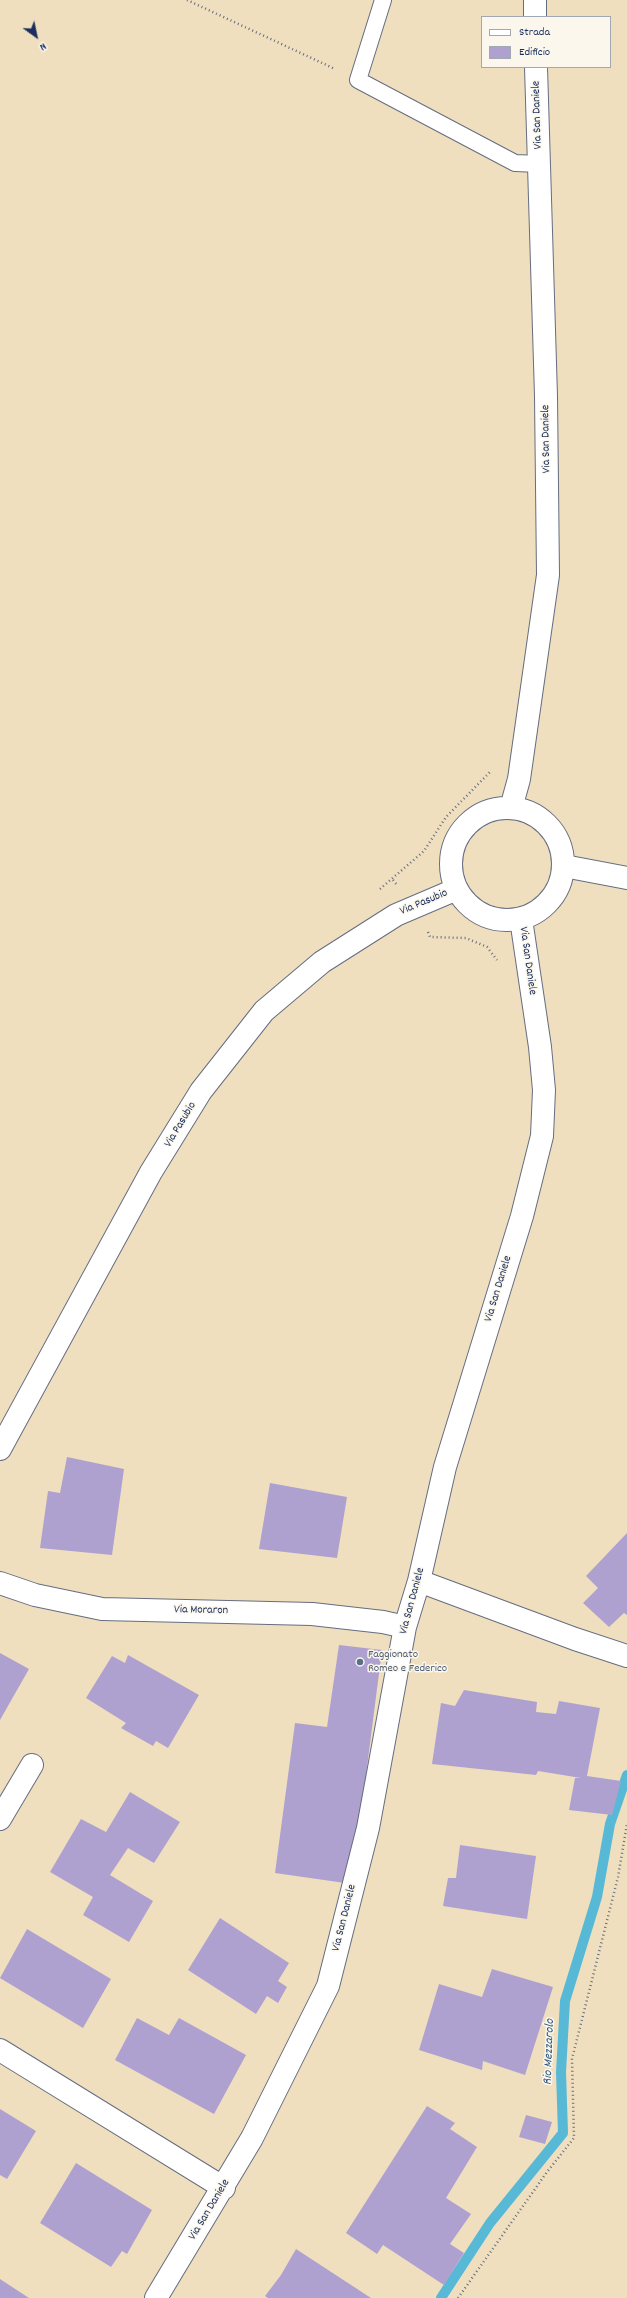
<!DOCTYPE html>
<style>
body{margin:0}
#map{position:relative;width:627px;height:2298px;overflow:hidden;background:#efdfbf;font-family:Dekko,sans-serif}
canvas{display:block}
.legend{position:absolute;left:481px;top:16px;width:130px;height:52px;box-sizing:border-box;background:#fbf7ec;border:1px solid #a1a7b3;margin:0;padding:5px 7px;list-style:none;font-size:12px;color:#1b2f5e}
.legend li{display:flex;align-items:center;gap:8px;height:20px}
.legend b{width:20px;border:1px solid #a1a7b3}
.north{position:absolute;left:16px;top:16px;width:40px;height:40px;-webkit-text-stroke:3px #fbf7ec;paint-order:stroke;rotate:147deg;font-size:11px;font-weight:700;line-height:16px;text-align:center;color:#1b2f5e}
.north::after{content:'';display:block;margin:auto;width:14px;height:18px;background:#1b2f5e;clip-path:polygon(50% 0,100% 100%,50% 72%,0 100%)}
</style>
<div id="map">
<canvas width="627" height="2298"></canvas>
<ul class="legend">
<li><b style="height:5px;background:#fff"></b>Strada</li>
<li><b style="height:11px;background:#aea1d0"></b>Edificio</li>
</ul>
<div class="north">N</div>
</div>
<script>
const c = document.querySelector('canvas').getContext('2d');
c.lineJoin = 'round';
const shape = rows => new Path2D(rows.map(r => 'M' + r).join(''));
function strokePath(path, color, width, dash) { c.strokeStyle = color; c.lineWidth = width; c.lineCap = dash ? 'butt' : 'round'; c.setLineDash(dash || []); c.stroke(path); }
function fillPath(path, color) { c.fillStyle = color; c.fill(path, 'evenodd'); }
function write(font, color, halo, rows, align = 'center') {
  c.font = font + ' Dekko,sans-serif'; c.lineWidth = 3; c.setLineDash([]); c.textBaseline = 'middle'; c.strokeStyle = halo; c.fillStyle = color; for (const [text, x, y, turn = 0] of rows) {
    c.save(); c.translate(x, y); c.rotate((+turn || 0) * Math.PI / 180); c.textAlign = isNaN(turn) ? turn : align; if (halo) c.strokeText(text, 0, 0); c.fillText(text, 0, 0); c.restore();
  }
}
strokePath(shape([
 [441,2298,490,2223,563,2133,561,2072,565,2001,597,1897,610,1824,627,1775]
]), '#57b9d6', 10);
fillPath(shape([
 [67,1457,124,1469,112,1555,40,1548,48,1491,60,1493],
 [270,1483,347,1497,337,1558,259,1549],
 [627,1533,627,1615,624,1613,609,1627,583,1603,598,1588,586,1576],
 [339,1645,382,1650,352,1884,275,1873,295,1723,327,1727],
 [0,1653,29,1669,0,1720],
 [128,1655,199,1695,168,1748,156,1741,153,1746,121,1728,126,1723,86,1698,112,1656,125,1663],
 [464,1690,537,1702,536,1712,556,1714,559,1701,600,1708,587,1776,621,1781,612,1815,569,1810,575,1778,581,1778,538,1771,536,1775,432,1764,441,1703,455,1706],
 [130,1792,180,1822,154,1863,128,1848,110,1875,153,1901,129,1942,83,1915,93,1897,50,1872,81,1819,106,1832],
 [460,1845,536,1856,527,1919,443,1906,448,1878,456,1878],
 [220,1918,289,1963,278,1981,287,1987,278,2003,267,1996,256,2014,188,1970],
 [27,1929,111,1979,83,2028,0,1978],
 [492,1969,553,1987,525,2075,483,2061,482,2070,419,2050,439,1984,482,1997],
 [137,2018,169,2035,179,2018,246,2055,214,2114,115,2060],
 [427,2106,455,2123,450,2129,477,2147,446,2198,471,2214,450,2244,464,2253,444,2285,383,2245,377,2254,346,2233],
 [0,2109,36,2131,7,2179,0,2175],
 [526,2115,552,2122,545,2144,519,2137],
 [76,2163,152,2210,127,2254,122,2251,111,2267,40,2223],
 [296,2249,371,2298,268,2298,265,2296,281,2275],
 [0,2279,29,2298,0,2298]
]), '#aea1d0');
const service = shape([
 [383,0,358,80,515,163,540,164]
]);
const minor = shape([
 [564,866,627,878],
 [419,1581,575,1639,627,1656],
 [0,1583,35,1595,102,1609,312,1614,383,1622,405,1627],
 [0,1819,32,1765],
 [0,2050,224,2188],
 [156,2298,252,2138,328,1986,368,1828,405,1627,419,1581,445,1467,522,1216,542,1136,544,1090,540,1047,521,919]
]);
const tertiary = shape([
 [535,0,535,17],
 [511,808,519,779,548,575,546,396,536,67],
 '451 864a56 56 0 1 1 112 0a56 56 0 1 1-112 0Z',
 [0,1449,151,1172,201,1091,264,1011,322,962,396,915,457,889]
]);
strokePath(service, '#656d80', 18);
strokePath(minor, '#656d80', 24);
strokePath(tertiary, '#656d80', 24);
strokePath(shape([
 [187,0,335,69],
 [393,880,397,885],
 [380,889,424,851,446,817,490,772],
 [428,932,430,937,466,938,487,947,497,960],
 [458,2298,547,2172,574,2138,572,2059,618,1877,627,1824]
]), '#656d80', 2.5, [1, 3]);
strokePath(service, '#fff', 16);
strokePath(minor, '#fff', 22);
strokePath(tertiary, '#fff', 22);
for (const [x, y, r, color] of [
 [360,1662,4,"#5c6f8a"]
]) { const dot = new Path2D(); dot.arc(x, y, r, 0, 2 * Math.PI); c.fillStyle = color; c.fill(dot); strokePath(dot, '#fbf7ec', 1.5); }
write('12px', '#1b2f5e', '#fbf7ec', [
 ["Via San Daniele",538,115,-92],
 ["Via San Daniele",547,439,-91],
 ["Via Pasubio",424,903,-23],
 ["Via San Daniele",527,961,82],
 ["Via Pasubio",181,1125,-59],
 ["Via San Daniele",499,1289,-73],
 ["Via San Daniele",413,1601,-75],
 ["Via Moraron",201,1611,1],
 ["Via San Daniele",345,1918,-76],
 ["Via San Daniele",210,2210,-59]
]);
write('12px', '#4e5e75', '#fbf7ec', [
 ["Faggionato",368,1655],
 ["Romeo e Federico",368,1669]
], 'left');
write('italic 13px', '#2d5882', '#fbf7ec', [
 ["Rio Mezzarolo",550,2052,-88]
]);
</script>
